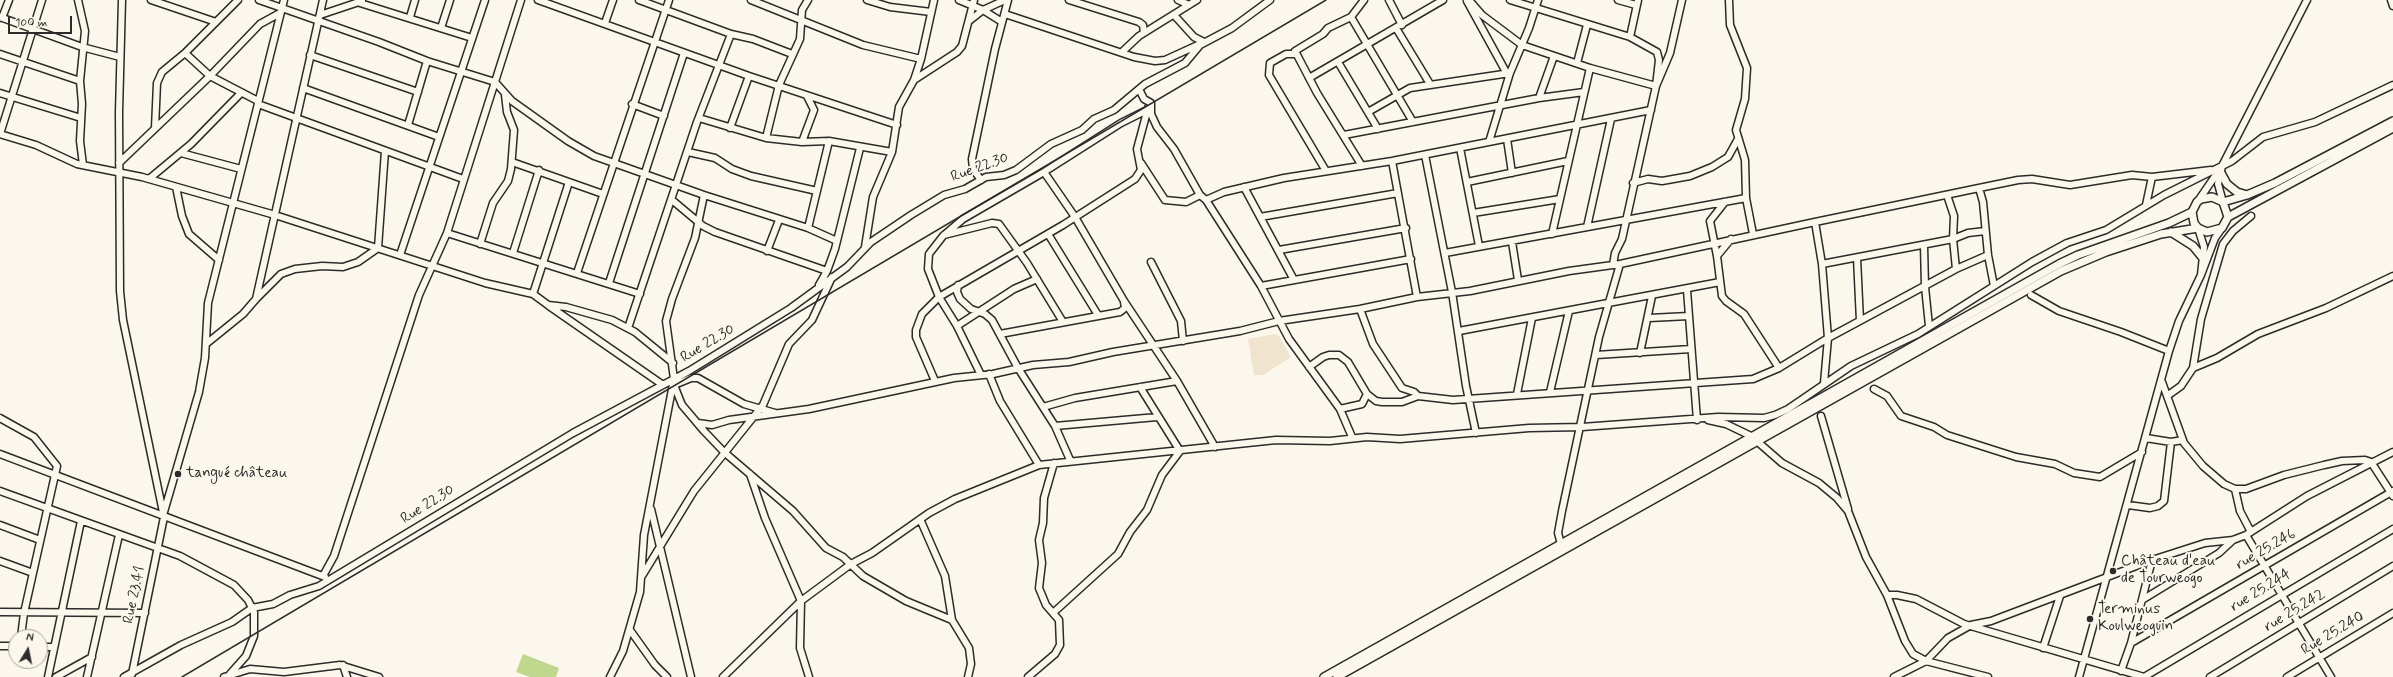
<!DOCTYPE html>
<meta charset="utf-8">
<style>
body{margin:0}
#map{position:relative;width:2393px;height:677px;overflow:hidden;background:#fbf7ec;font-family:Mynerve,sans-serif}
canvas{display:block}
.north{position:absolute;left:8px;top:629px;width:40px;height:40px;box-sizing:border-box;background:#fbf7ec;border:1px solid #a8a59f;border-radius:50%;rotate:10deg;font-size:11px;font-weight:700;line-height:16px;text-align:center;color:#2b2b2b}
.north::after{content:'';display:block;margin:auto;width:14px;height:18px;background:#2b2b2b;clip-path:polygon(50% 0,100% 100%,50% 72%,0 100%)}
.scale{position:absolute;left:8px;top:16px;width:64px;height:18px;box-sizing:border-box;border:2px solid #2b2b2b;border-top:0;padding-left:5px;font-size:12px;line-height:14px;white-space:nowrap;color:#2b2b2b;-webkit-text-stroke:3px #fbf7ec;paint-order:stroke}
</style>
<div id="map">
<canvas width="2393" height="677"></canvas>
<div class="north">N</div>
<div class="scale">100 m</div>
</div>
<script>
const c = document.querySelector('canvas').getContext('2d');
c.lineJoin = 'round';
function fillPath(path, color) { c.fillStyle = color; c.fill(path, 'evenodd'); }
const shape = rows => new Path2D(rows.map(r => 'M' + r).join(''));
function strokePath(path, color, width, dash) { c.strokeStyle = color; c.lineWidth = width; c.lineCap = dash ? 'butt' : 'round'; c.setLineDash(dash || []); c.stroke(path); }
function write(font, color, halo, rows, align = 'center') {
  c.font = font + ' Mynerve,sans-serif'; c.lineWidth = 4; c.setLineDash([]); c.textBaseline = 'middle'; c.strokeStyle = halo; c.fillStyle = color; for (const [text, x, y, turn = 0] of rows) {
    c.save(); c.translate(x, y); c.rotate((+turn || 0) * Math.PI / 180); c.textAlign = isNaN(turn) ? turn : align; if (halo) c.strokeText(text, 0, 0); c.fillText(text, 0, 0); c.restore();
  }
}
fillPath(shape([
 [1275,334,1279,336,1291,357,1263,375,1254,375,1248,339]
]), '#f0e4ce');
fillPath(shape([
 [523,654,559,668,556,677,530,677,516,672]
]), '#bfd88e');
const minor = shape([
 [78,0,85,31,80,81,82,104,80,141,83,165],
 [122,0,119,112,120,291,123,320,164,517,132,674],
 [151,0,216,22],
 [259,0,379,42,427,61,495,82,512,101,568,141,594,156,704,195,808,228],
 [538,0,749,76,897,125],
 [639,0,731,34,753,39,792,54],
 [751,0,863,45,921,59],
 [867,0,890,7,931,12],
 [959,0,983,10,1002,22],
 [1069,0,1139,22,1143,25,1144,33],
 [1178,0,1189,5],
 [1389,0,1402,25],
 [1469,0,1482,15,1522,45,1590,68,1656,86,1670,53,1682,0],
 [1510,0,1630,37,1657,52,1659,60,1656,86,1622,239,1615,253,1613,265],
 [1618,0,1636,5],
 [1729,0,1730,25,1747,68,1745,99,1736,130,1745,160,1746,198,1753,234],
 [2391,0,2393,6],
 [1467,1,1506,72],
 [360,3,472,38],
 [1005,14,1134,57,1155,61,1165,60,1200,44],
 [320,15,362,1],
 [1174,15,1194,37,1204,42],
 [0,17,82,47,120,57],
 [410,17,415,0],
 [1351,17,1413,122],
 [2,18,9,0],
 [969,21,983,10,1005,0],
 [605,23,613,0],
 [441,28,450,0],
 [1396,28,1430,84],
 [1630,37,1638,0],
 [1122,52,1139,36,1197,0],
 [185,53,210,76,258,101],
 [0,54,80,81],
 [1295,54,1286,54,1270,63,1269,75,1326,171],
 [310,55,418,92],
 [1338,62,1378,129],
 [1577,63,1587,25],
 [1309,78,1443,0],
 [914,80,957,52,962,46,974,0],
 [303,88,439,137],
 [1139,89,1144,99,1151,103,1151,114,1157,127,1174,149,1200,195,1206,200,1261,286,1289,339,1340,409,1352,437],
 [0,93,81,118],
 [1539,98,1554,56],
 [258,104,463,179],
 [632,104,664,116],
 [1368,112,1410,88,1510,73],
 [699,118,766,138,802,142,829,141,808,228,837,241],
 [408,125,427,61],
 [155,128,157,83,162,72,185,53,238,0],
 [730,128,749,76],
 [0,134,36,145,77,164,142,177,275,215,485,283,533,294,548,305,566,307,612,320,635,332,673,363],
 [0,134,42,0],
 [1344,135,1539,98,1584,92],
 [766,138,779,85,800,39,802,10,808,0],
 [1507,139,1512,173],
 [829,141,892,152],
 [802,142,814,110,807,96],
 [1489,142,1510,73,1529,28,1538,0],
 [1460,148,1479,246],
 [688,152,715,158,732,169,751,176,817,191],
 [181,153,241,169],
 [1425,155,1452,292,1466,386,1476,433],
 [1392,161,1417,297],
 [512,162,603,194],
 [119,163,210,76,260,24,280,13],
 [1141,163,1165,200,1186,202,1200,195],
 [1362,166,1317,93,1295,51,1323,34,1328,28,1351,17,1364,0],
 [2222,166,2307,0],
 [1044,172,1075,217,1124,301,1177,381,1215,447],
 [149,179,191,144,241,93],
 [981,180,973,169,972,159,995,49,1008,0],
 [1467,182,1568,161],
 [1633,183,1648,179,1662,181,1690,176,1712,167,1728,157,1738,139],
 [176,187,182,216,189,234,219,260],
 [1244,187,1294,280],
 [1979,188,2018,180,2032,179,2070,185,2132,175,2152,177,2211,170],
 [1947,195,1954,216,1953,239,1956,269],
 [672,200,703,226,715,232,827,271],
 [1206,200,1224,192,1284,178,1392,161,1651,110],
 [2198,201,2222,166,2218,184,2223,202],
 [1725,202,1710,221,1717,256,1722,296,1726,301,1744,314,1779,368],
 [2146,205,2152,177],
 [1473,213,1560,199],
 [1260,217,1398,193],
 [1815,222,1979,188,1983,202,1988,255,1994,286],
 [1587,227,1611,119],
 [2198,228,2204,247,2201,275,2215,238,2222,228],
 [447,233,640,294],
 [1048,234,1098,315],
 [1552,234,1590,68],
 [944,235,992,223,999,224,1027,263,1063,322],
 [1512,242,1518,280],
 [480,244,493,203,508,181,511,169,514,130,507,112,505,95],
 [1924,245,1925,287,1929,326],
 [865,247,873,197,892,152,899,107,914,80,921,59,934,0],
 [1279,250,1406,228],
 [767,251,779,220],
 [513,253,539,170],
 [1445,253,1746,198],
 [400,255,485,0],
 [1717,256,1731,239],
 [1857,258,1860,321],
 [1151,262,1181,321,1183,341],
 [1822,264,1953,239,1968,233,1985,231],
 [577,273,669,0],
 [609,283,684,53],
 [819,285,827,271,835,249,860,148],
 [958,285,957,292,960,299,971,309,985,314,992,320,1018,368,1055,426,1070,460],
 [1261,286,1411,259],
 [1687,290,1697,420],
 [533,294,569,182],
 [2031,295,2059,311,2121,332,2169,351],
 [256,299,281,274,295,269,322,266,343,267,358,262,378,248,385,151],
 [549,306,663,385],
 [1360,309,1373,344,1402,388,1414,392,1418,396],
 [1649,318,1689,316],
 [957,326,1014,289,1037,279],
 [628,328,697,122,731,34],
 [1459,331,1720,282],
 [1000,334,1120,312,1125,308,1124,302],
 [206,344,243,314,256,299,323,0],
 [1640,353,1652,296],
 [1596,355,1691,349],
 [1309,367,1323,357,1329,355,1339,355,1348,362,1367,394,1376,401,1382,402,1402,402,1418,396,1453,400,1753,379,1779,368,1828,338,1956,269,1988,255],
 [2193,368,2217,358,2258,334,2326,308,2393,276],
 [989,374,1000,401,1039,465],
 [981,375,957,326,939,297,928,269,929,254,943,236,963,219,1044,172,1121,123,1151,108],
 [935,381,916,337,916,330,922,314,939,297,1063,225,1135,179,1141,170,1137,149,1148,108],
 [2162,382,2184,443,2203,466,2224,484,2235,489,2246,489,2284,475,2324,465,2342,461,2365,460,2371,462,2393,496],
 [1874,389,1887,396,1901,416,1934,427,1947,435,2016,457,2055,464,2074,473,2100,477,2142,452],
 [1550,392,1569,311],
 [1517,394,1532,318],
 [2167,396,2181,386,2193,368,2201,319,2223,244,2233,231,2251,216],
 [1043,407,1075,398,1177,381],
 [1340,409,1362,404,1367,394],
 [775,413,744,404,698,378,691,378,674,385,682,405,704,431,724,452,793,511,826,548,843,557,863,576,906,601,952,620],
 [1821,416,1848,509],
 [0,418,34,437,57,466,24,613,21,637],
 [1708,420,1726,424,1751,436,1782,463,1819,483,1837,498,1848,511,1866,557,1887,595,1905,641,1913,654,1926,661,1988,677],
 [698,423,712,425,729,420,809,409,954,378,993,374,1033,365,1069,362,1113,352,1240,331,1279,321,1360,309,1417,297,1470,291,1569,271,1620,264,1815,222,1822,264,1828,338,1824,383],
 [1055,426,1157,417],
 [2146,438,2171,442,2183,440],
 [0,454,325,577],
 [750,474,765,518,801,601,800,648,809,677],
 [2235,489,2240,511,2251,532],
 [0,491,180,556,234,585,248,600,254,612,254,636,246,656,230,674],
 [2128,505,2150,508,2158,506,2164,501,2171,442],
 [651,509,691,677],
 [164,512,199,392,205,358,208,303,284,0],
 [920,519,945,576,952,620,969,648,971,664,968,677],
 [0,525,40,540],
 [2246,535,2331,677],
 [1561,544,1558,533,1562,511,1599,337,1620,264],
 [0,561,33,573],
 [323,576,334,556,419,295,447,233,521,0],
 [642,576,694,491,763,405,789,344,812,320,832,277],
 [1887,595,1897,595,1916,599,1964,624,2144,677],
 [2142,600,2219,553,2233,540],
 [0,612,145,613],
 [1053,613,1118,554,1130,532,1147,510,1162,475,1180,451,1140,387],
 [630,630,655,665,667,677],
 [2131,643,2393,491],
 [0,646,16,646],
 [40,647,54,647],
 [2043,648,2060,596],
 [343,665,347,677],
 [2121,671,2131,643,2152,560],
 [48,677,81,521],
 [56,677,92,657],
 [87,677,119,535],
 [124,677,181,645,232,622,252,608,273,604,290,595,319,586,573,433,689,371,791,308,847,267,871,242,911,215,944,195,965,189,986,177,1004,175,1016,170,1051,144,1082,130,1094,119,1114,110,1145,84,1185,63,1200,45,1232,28,1270,0],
 [224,677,250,669,284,672,340,665,379,677],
 [610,677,623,651,640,592,644,535,674,379,666,321,672,299,695,238,704,195],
 [723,677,801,601,851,564,872,553,929,513,955,499,1039,465,1276,440,1330,441,1367,437,1400,439,1529,428,1582,427,1718,417,1764,418,1775,415,1788,409,1851,366,1918,334,2032,262,2067,243,2106,230,2164,195,2232,161,2263,137,2315,122,2393,85],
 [1028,677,1055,654,1060,645,1059,620,1046,605,1039,588,1042,563,1039,540,1043,523,1044,498,1054,463],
 [1894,677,1926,661,1948,638,1971,625,1991,621,2152,560,2205,543,2233,540,2246,535,2307,496,2393,452],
 [2079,677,2169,351,2179,321,2201,275],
 [2144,677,2393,529],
 [2210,677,2393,566],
 [2287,677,2393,613]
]);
const major = shape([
 [2221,173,2227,184,2237,192,2247,195],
 [2223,202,2228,217,2222,228,2207,232,2198,228,2194,223,2192,212,2197,202,2201,199,2212,197,2223,202,2247,195,2275,183,2393,121],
 [2228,217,2393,128],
 [2171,232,2193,246,2202,257],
 [1324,677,2059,264,2078,255,2169,223,2192,212],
 [1337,677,2061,271,2106,252,2161,234,2198,228]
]);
strokePath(minor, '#2b2b2b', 9);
strokePath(major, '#2b2b2b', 10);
strokePath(minor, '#fbf7ec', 6);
strokePath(major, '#fbf7ec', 7);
strokePath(shape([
 [182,677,1326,0]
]), '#2b2b2b', 1.5);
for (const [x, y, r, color] of [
 [178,474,4,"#2b2b2b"],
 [2113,571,4,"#2b2b2b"],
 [2090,619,4,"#2b2b2b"]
]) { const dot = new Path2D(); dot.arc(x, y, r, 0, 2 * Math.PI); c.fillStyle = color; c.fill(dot); strokePath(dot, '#fbf7ec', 1.5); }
write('15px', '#2b2b2b', '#fbf7ec', [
 ["Rue 22.30",980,168,-20],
 ["Rue 22.30",708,344,-31],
 ["Rue 22.30",428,505,-32],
 ["rue 25.246",2266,550,-30],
 ["rue 25.244",2261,591,-31],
 ["Rue 23.41",135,595,-78],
 ["rue 25.242",2295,611,-31],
 ["Rue 25.240",2333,634,-31]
]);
write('15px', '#2b2b2b', '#fbf7ec', [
 ["tangué château",186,474],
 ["Château d'eau",2121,562],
 ["de Tourweogo",2121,579],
 ["Terminus",2098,610],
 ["Koulweoguin",2098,627]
], 'left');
</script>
